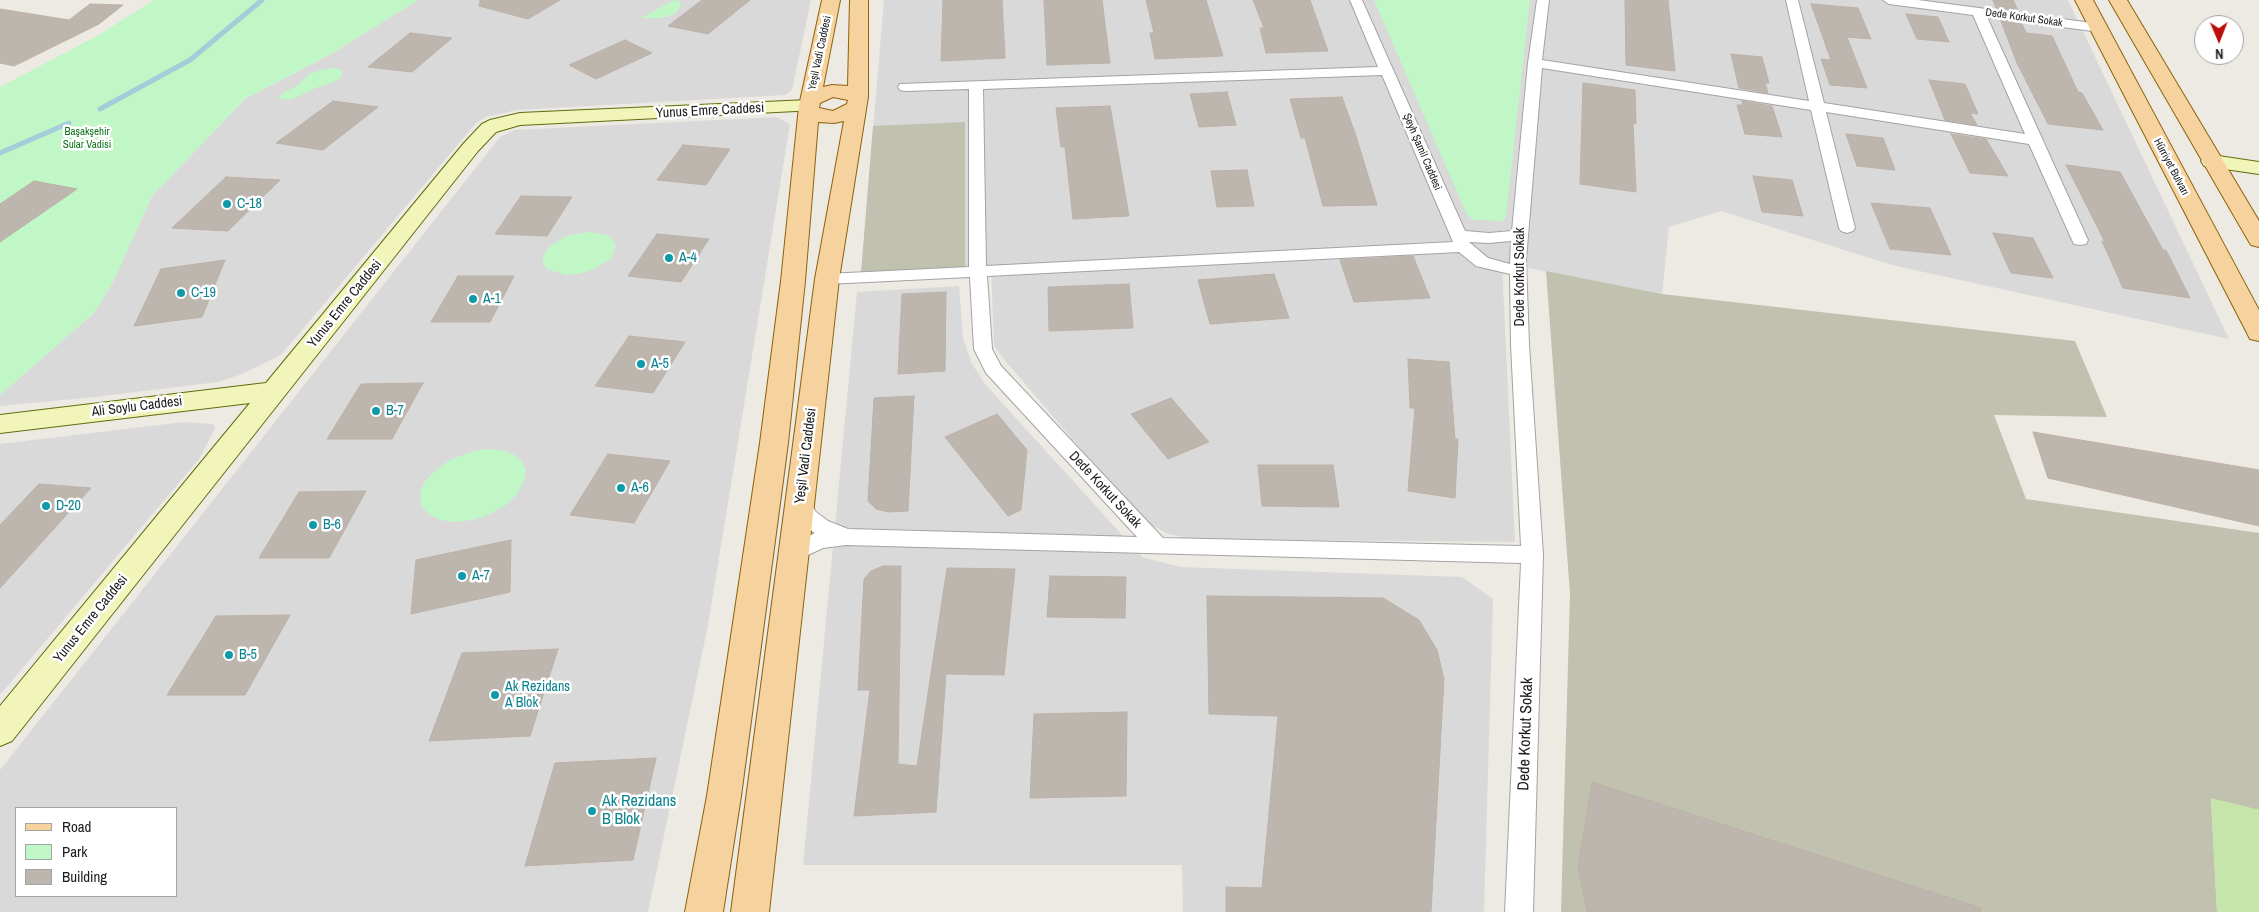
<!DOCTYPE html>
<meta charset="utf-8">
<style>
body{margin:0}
#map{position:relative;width:2259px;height:912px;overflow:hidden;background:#edeae3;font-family:"Archivo Narrow",sans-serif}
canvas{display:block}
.legend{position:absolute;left:15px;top:807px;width:162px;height:90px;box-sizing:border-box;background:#fff;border:1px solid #a4a4a4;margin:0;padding:6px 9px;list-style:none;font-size:15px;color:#1c1c1c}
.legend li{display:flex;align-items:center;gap:10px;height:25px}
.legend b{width:25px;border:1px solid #a4a4a4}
.north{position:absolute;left:2194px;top:15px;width:50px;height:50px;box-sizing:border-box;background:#fff;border:1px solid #a4a4a4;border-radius:50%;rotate:179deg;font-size:14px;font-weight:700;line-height:20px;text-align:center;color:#1c1c1c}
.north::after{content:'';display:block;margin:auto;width:18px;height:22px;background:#be0e0b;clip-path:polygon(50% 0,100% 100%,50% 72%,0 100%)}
</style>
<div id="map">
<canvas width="2259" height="912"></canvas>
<ul class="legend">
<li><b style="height:6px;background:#f6d29f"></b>Road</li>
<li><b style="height:14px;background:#c1f6c6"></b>Park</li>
<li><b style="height:14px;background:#bdb6af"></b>Building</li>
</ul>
<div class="north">N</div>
</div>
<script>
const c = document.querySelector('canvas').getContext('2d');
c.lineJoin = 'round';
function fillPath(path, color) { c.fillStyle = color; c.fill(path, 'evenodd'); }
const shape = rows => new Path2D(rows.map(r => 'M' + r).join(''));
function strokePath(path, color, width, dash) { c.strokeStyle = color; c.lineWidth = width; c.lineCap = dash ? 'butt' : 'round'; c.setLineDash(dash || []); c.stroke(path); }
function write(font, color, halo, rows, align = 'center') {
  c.font = font + ' "Archivo Narrow",sans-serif'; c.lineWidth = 5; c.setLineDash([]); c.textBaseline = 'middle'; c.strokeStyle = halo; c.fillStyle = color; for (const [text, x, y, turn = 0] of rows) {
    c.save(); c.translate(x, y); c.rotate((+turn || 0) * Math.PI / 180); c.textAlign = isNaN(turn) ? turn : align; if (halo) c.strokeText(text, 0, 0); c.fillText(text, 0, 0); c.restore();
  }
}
fillPath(shape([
 [418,0,811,0,792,90,785,95,517,110,486,117,476,123,281,355,242,374,218,382,95,397,0,406,0,395,94,313,113,282,152,196,245,99,331,54],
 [884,0,2068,0,2229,339,1892,265,1721,211,1669,227,1662,294,1502,263,1515,542,1193,539,1168,534,1142,520,1001,356,994,345,991,267,861,273],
 [777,117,790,124,708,625,648,912,0,912,0,770,500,137,514,130],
 [16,808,176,808,176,896,16,896],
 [959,286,963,338,972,364,985,384,1142,557,1180,567,1462,577,1493,599,1484,912,1183,912,1182,865,803,865,857,292],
 [184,422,213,424,215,429,199,459,0,695,0,444]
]), '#dad9d9');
fillPath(shape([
 [965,122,965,268,861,273,873,126],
 [1546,271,1662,294,2075,341,2107,417,1994,415,2026,499,2259,533,2259,810,2211,799,2217,912,1561,912,1570,594]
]), '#c1c1af');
fillPath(shape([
 [2211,798,2259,810,2259,912,2217,912]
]), '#c6e5ab');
fillPath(shape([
 [154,0,418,0,331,54,245,99,152,196,113,282,94,313,0,395,0,87,97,36],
 [674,0,680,2,681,5,676,13,662,18,641,18],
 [1374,0,1530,0,1506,217,1502,221,1474,220,1467,215],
 [329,68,340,69,342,72,341,78,331,83,318,87,295,98,288,100,278,98,283,93,298,85,310,73],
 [588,232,607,235,613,240,616,245,611,259,592,270,579,274,567,275,547,269,543,263,543,256,548,248,566,236],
 [485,449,500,450,513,454,522,461,526,471,524,482,517,494,506,505,490,514,473,520,455,522,440,520,428,514,421,505,420,493,425,481,436,470,450,460,467,453]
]), '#c1f6c6');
strokePath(shape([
 [100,109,190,60,262,0],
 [0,153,69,123]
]), '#a5ccd9', 5);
const building = shape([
 [480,0,560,0,528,19,479,6,480,0],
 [702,0,750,0,708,34,668,26,702,0],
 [943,0,1002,0,1005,58,941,61,943,0],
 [1044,0,1102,0,1110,63,1047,65,1044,0],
 [1146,0,1206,0,1223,56,1155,59,1150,33,1154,33,1146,0],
 [1253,0,1310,0,1328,51,1266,53,1260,28,1264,28,1253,0],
 [1625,0,1668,0,1675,71,1626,65,1625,0],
 [1993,0,2013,0,2018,11,1996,8,1993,0],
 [90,4,123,5,99,24,14,66,0,63,0,9,69,20,90,4],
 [1811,4,1858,8,1871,39,1847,37,1867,88,1830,85,1821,59,1831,60,1811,4],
 [1906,14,1938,17,1949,42,1917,39,1906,14],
 [2001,21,2022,24,2026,33,2052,36,2078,92,2082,93,2103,130,2048,124,2017,63,2001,21],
 [410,33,452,38,412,72,368,67,410,33],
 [625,40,652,53,596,79,569,65,625,40],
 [1731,54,1762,57,1769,83,1765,83,1768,93,1739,88,1731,54],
 [1929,80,1965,84,1978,114,1970,113,1977,125,1945,120,1929,80],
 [1583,83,1635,90,1636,124,1633,123,1636,192,1580,184,1583,83],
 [1227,92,1236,125,1199,127,1190,94,1227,92],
 [1342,97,1356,136,1377,205,1323,206,1305,138,1301,138,1290,99,1342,97],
 [333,101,378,107,323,150,276,143,333,101],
 [1742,101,1772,106,1782,137,1745,134,1737,105,1743,105,1742,101],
 [1110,106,1129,216,1073,219,1065,147,1061,147,1056,108,1110,106],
 [1846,134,1883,138,1895,170,1857,166,1846,134],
 [1951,134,1986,139,2008,176,1970,173,1951,134],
 [683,145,730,149,706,185,657,180,683,145],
 [2066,165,2120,172,2163,250,2166,250,2190,298,2123,288,2102,241,2105,242,2066,165],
 [1247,170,1254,206,1217,207,1211,171,1247,170],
 [1753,176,1792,180,1803,216,1762,212,1753,176],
 [226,177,280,180,228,231,172,228,226,177],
 [34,181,77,189,0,242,0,204,34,181],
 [521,196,572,197,547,236,495,234,521,196],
 [1871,203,1930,208,1951,255,1890,249,1871,203],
 [1993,233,2033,238,2053,278,2011,273,1993,233],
 [657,234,709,239,681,282,628,276,657,234],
 [1413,256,1430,298,1354,302,1340,260,1413,256],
 [225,260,202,317,134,326,161,269,225,260],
 [1274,274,1289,318,1210,324,1198,280,1274,274],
 [458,276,514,276,490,322,431,322,458,276],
 [1129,284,1133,328,1049,331,1048,287,1129,284],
 [946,292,945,371,898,374,902,294,946,292],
 [629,336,685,342,653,393,595,386,629,336],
 [1408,359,1449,362,1455,439,1458,439,1455,498,1408,491,1415,408,1410,408,1408,359],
 [423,383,392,439,327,439,361,384,423,383],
 [914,396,908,511,888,512,876,509,868,501,874,398,914,396],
 [1171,398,1209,442,1168,459,1131,414,1171,398],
 [997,414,1027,450,1021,510,1008,516,945,437,997,414],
 [2033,432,2259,470,2259,526,2048,478,2033,432],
 [608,454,670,461,634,523,570,515,608,454],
 [1258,465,1333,465,1339,507,1262,506,1258,465],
 [39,484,91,488,0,588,0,525,39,484],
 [366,491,329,558,259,558,299,492,366,491],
 [511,540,510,592,411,614,416,560,511,540],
 [883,566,901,566,898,764,917,766,947,568,1015,569,1004,675,946,674,936,812,854,816,870,690,858,690,864,579,871,571,883,566],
 [1050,576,1126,577,1125,618,1047,617,1050,576],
 [1207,596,1383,598,1419,620,1437,650,1444,679,1431,912,1226,912,1226,887,1262,888,1278,716,1209,714,1207,596],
 [290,615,245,695,167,695,216,616,290,615],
 [558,649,530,736,429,741,462,653,558,649],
 [1127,712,1126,796,1030,798,1034,714,1127,712],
 [656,758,633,860,525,866,555,763,656,758],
 [1592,782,1981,908,1980,912,1587,912,1578,866,1592,782]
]);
fillPath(building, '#bdb6af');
strokePath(building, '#beb1a6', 1);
const street = shape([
 [1350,0,1362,0,1465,231,1489,233,1512,231,1528,63,1537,0,1549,0,1542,60,1809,101,1786,0,1798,0,1824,103,2025,134,1973,15,1889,4,1883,0,1918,0,2100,24,2107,28,2100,32,1987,17,2088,240,2086,244,2080,245,2074,244,2072,240,2029,144,1826,112,1855,228,1853,231,1847,233,1841,231,1839,228,1811,110,1542,68,1526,260,1529,345,1543,555,1533,912,1505,912,1521,563,846,545,823,548,795,561,787,559,784,553,787,547,815,533,802,524,791,504,794,499,801,496,808,499,816,512,828,521,848,529,1137,537,986,373,974,349,970,277,827,284,821,283,818,279,821,275,827,274,969,267,969,89,905,91,900,90,898,87,900,84,1378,67,1350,0],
 [1382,75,1453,242,986,266,983,89,1382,75],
 [1511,241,1510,264,1488,258,1469,242,1489,243,1511,241],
 [1459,252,1476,266,1510,274,1511,345,1521,546,1163,538,1001,366,992,349,987,276,1459,252]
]);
const secondary = shape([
 [809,100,816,102,819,106,816,110,520,125,496,132,478,151,12,741,0,746,0,706,250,403,0,433,0,415,266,383,464,143,482,124,490,120,520,113,809,100],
 [2212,155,2259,162,2259,174,2204,166,2201,161,2204,156,2212,155]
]);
const primary = shape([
 [822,0,840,0,823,87,832,85,848,86,850,0,868,0,868,97,839,279,769,912,731,912,815,279,844,121,834,123,818,122,805,281,788,443,741,796,723,912,685,912,707,796,760,443,781,281,799,106,822,0],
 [833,97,848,100,847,104,833,111,819,108,820,103,833,97],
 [2075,0,2093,0,2259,310,2259,341,2250,339,2247,333,2075,0],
 [2109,0,2127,0,2259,221,2259,247,2251,245,2248,240,2109,0]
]);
strokePath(street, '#a3a3a3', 2);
strokePath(secondary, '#606c0b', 2);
strokePath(primary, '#8d6308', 2);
fillPath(street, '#fff');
fillPath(secondary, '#f1f5b9');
fillPath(primary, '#f6d29f');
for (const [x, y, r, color] of [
 [227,204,5,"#0f9aa8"],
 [669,258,5,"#0f9aa8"],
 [181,293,5,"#0f9aa8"],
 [473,299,5,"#0f9aa8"],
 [641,364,5,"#0f9aa8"],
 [376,411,5,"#0f9aa8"],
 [621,488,5,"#0f9aa8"],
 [46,506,5,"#0f9aa8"],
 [313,525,5,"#0f9aa8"],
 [462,576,5,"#0f9aa8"],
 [229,655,5,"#0f9aa8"],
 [495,695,5,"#0f9aa8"],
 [592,811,5,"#0f9aa8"]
]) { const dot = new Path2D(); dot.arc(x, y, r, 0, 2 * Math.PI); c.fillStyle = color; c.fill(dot); strokePath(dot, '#fff', 2); }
write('11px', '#1c1c1c', '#fff', [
 ["Dede Korkut Sokak",2024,18,8],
 ["Yeşil Vadi Caddesi",820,53,-78],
 ["Şeyh Şamil Caddesi",1422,152,67],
 ["Hürriyet Bulvarı",2171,167,62]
]);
write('11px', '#11741b', '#fff', [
 ["Başakşehir",87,132],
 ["Sular Vadisi",87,145]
]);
write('14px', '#1c1c1c', '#fff', [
 ["Yunus Emre Caddesi",710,111,-3],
 ["Dede Korkut Sokak",1520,277,-90],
 ["Yunus Emre Caddesi",345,304,-51],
 ["Ali Soylu Caddesi",137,407,-7],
 ["Yeşil Vadi Caddesi",806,456,-83],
 ["Dede Korkut Sokak",1105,490,47],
 ["Yunus Emre Caddesi",91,619,-51]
]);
write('14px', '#0d838f', '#fff', [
 ["C-18",237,204],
 ["A-4",679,258],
 ["C-19",191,293],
 ["A-1",483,299],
 ["A-5",651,364],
 ["B-7",386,411],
 ["A-6",631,488],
 ["D-20",56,506],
 ["B-6",323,525],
 ["A-7",472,576],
 ["B-5",239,655],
 ["Ak Rezidans",505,687],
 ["A Blok",505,703]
], 'left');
write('16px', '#1c1c1c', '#fff', [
 ["Dede Korkut Sokak",1526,734,-88]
]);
write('16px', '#0d838f', '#fff', [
 ["Ak Rezidans",602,802],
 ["B Blok",602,820]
], 'left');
</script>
